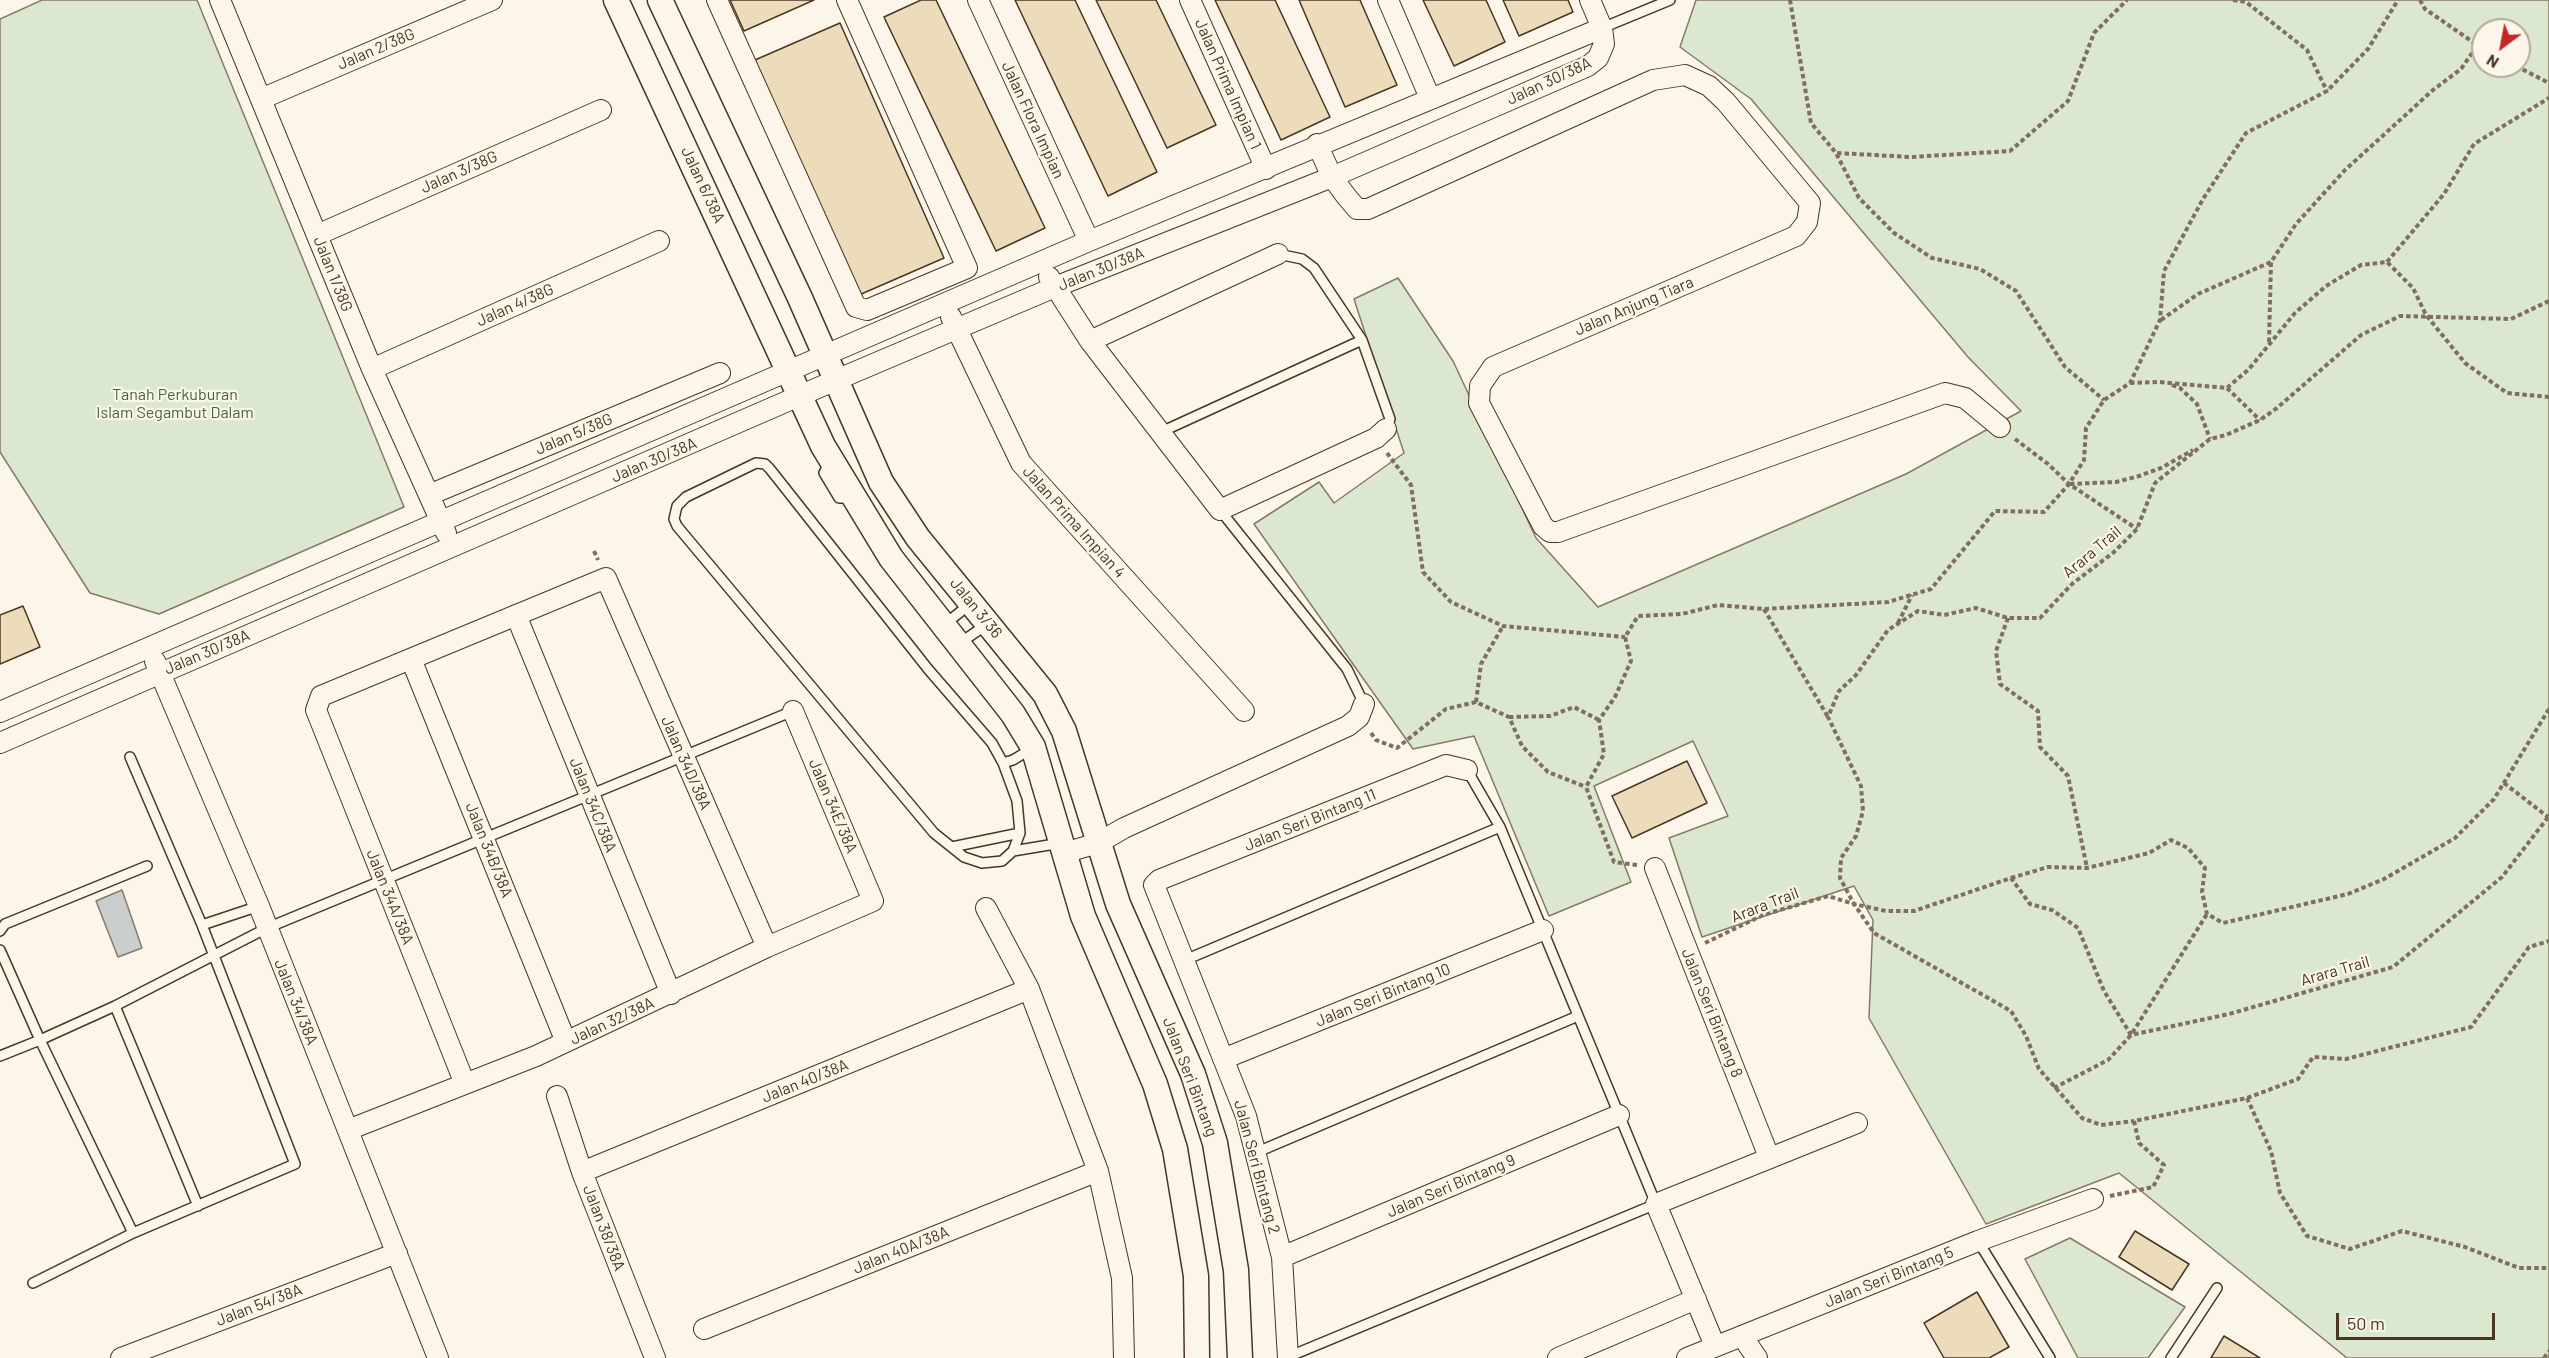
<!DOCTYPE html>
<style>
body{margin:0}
#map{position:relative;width:2549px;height:1358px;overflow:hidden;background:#fbf6e9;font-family:Barlow,sans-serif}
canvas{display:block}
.north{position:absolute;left:2471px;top:18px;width:60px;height:60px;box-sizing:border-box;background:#fbf6e9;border:2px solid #b4a999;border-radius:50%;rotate:212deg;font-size:16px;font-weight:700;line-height:24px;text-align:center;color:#4a3520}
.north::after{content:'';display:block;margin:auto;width:21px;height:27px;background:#c62828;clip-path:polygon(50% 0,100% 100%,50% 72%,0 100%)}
.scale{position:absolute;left:2336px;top:1313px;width:159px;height:27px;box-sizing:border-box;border:3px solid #4a3520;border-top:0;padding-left:8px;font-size:18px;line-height:21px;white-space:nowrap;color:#4a3520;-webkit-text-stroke:4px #fbf6e9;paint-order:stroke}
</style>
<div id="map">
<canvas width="2549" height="1358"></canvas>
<div class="north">N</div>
<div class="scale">50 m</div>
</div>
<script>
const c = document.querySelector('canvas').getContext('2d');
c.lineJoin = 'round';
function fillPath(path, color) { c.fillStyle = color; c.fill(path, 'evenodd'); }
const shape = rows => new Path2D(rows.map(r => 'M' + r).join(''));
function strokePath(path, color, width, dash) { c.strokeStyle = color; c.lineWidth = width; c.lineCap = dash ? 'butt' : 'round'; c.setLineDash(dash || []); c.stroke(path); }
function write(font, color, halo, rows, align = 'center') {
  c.font = font + ' Barlow,sans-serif'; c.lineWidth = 4.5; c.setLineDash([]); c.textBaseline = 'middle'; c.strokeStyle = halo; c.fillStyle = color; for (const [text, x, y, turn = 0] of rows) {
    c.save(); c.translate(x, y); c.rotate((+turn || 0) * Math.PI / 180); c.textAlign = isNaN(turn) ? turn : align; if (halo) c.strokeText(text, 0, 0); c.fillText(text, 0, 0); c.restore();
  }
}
const green = shape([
 [42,0,197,0,404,507,159,614,90,593,0,452,0,19,42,0],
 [1696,0,2549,0,2549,1358,2347,1358,2119,1173,1986,1224,1869,1018,1873,920,1854,886,1702,937,1669,838,1728,816,1693,741,1594,786,1631,882,1549,916,1474,736,1413,749,1254,524,1319,482,1334,503,1404,453,1354,299,1398,278,1453,361,1536,538,1598,607,1906,474,2021,411,1968,357,1751,99,1680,47,1696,0],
 [2483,30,2519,30,2519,66,2483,66,2483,30],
 [2070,1238,2185,1307,2148,1358,2078,1358,2025,1259,2070,1238]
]);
fillPath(green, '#dce7d0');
strokePath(green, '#887966', 1.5);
const water = shape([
 [122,890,142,948,118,957,96,901,122,890]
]);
fillPath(water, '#c9cecd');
strokePath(water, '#887966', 1.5);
const building = shape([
 [730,0,814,0,744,31,730,0],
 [921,0,936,0,1045,228,996,251,884,17,921,0],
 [1015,0,1075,0,1157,172,1108,196,1015,0],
 [1096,0,1156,0,1216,125,1167,148,1096,0],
 [1215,0,1275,0,1330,117,1281,140,1215,0],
 [1299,0,1360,0,1397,85,1345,107,1299,0],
 [1423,0,1486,0,1505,42,1454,66,1423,0],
 [1503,0,1568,0,1573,12,1519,36,1503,0],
 [840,23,944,258,859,295,755,60,840,23],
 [23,606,40,647,0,664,0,615,23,606],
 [1687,761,1707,803,1632,838,1612,796,1687,761],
 [2135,1231,2189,1264,2172,1290,2119,1257,2135,1231],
 [1977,1292,2009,1347,1989,1358,1944,1358,1924,1323,1977,1292],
 [2224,1336,2260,1358,2211,1358,2224,1336]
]);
fillPath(building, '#ecdcbc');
strokePath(building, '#4a3520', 1.5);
const service = shape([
 [1602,28,1670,0],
 [1278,254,1302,259,1314,268,1362,340,1390,419,1386,429],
 [1161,432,1362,340],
 [756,463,765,464,770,469,928,669,992,743,1003,763,1017,801,1020,833,1013,851,1002,861,982,863,964,857,934,833,677,526,674,519,677,506,686,497,756,463],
 [829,463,824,473,839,498,851,498],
 [1220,510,1347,669,1364,704],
 [944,625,970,604],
 [960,643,986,625],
 [130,757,202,925],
 [1003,763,1013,760,1031,749],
 [952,847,1020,833],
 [1013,851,1061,843],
 [0,931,5,924,147,866],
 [0,950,40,1040,115,1006,267,928,793,711],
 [1185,960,1500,827],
 [115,1006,198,1206],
 [0,1056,40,1040,133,1233],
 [1255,1153,1578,1016],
 [1978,1241,2050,1358],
 [33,1283,133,1233,295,1164,202,925,259,906],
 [1288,1357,1656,1204,1500,827,1467,770],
 [2171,1358,2217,1288]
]);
const minor = shape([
 [220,0,372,369,446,533],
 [717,0,856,307,867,310,967,268,847,0],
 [978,0,1089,241],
 [1190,0,1266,169],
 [1388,0,1430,98],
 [261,99,492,0],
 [1317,144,1332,177,1346,196,1357,209,1368,209,1653,80,1685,75,1709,86,1726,102,1810,203,1807,222,1796,236,1493,367,1480,386,1479,403,1543,526,1550,532,1558,532,1945,393,1965,398,2000,427],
 [317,235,601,110],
 [1049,277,1090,341,1220,510,1376,438,1386,429],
 [951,317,1021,463,1244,711],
 [1090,341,1278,254],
 [372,369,659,241],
 [429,495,720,373],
 [516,615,671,994],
 [411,659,566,1042],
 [155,661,259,906,438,1358],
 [0,712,1089,241,1602,28],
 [0,743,836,380,1055,287,1332,177,1588,66,1598,58,1604,44,1602,28,1590,0],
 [1064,853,1098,843,1124,828,1348,726,1359,717,1364,704],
 [1655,868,1769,1157],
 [986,908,1029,989,1098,1171,1122,1278,1124,1358],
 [1223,1059,1543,930],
 [465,1084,316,710,321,696,606,578,767,947],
 [557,1096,582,1172,655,1358],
 [348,1130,536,1056,767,947,873,901,793,711],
 [582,1172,1029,989],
 [1282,1257,1619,1115],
 [704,1329,1098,1171],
 [1742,1336,1757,1358],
 [1715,1346,1656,1204,1857,1123],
 [121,1358,397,1253],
 [1288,1358,1282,1257,1246,1116,1154,885,1159,880,1446,765,1467,770],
 [1558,1358,1696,1299],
 [1687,1358,1978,1241,2093,1199]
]);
const tertiary = shape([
 [616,0,823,446,891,558,1013,714,1033,747,1083,916,1155,1084,1175,1149,1196,1276,1197,1358],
 [660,0,800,298,881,482,918,538,1045,694,1064,731,1118,904,1193,1074,1215,1143,1236,1270,1240,1358]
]);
strokePath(service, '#4a3520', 12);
strokePath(minor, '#4a3520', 22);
strokePath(tertiary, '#4a3520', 27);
strokePath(shape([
 [1790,0,1811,123,1836,153,1859,198,1894,233,1932,258,1980,269,2016,291,2065,367,2104,400],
 [2233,0,2246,2,2307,50,2327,91],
 [2420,0,2425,9,2483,49],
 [2516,66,2549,83],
 [1837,153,1911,157,2010,151,2068,101,2094,33,2127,0],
 [2387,262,2444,194,2474,144,2549,98],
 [2549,301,2511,319,2400,316,2361,335,2277,408,2260,420,2226,435,2210,439,2155,483,2137,529,2114,552,2072,584,2040,618,2008,618,1976,608,1944,615,1918,611,1888,630,1856,675,1839,691,1828,717,1861,786,1863,811,1856,836,1841,858,1840,878,1854,904,1886,911,1914,911,2011,878,2030,904,2052,910,2078,928,2104,991,2131,1035,2229,1014,2393,967,2502,877,2549,816],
 [2161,320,2198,294,2271,262,2296,224,2345,170,2433,90,2461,69,2477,46],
 [2269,342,2271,262],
 [2130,383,2159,382,2227,388,2249,369,2295,313,2326,286,2361,265,2387,262,2413,288,2426,315,2465,363,2507,393,2549,397],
 [2172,385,2180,388,2197,404,2210,439],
 [2227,388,2260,420],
 [2015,439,2048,464,2069,484,2137,529],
 [1387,453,1411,485,1423,572,1451,602,1503,626,1625,637],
 [2070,484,2116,482,2139,476,2161,468,2193,450],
 [594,551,598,560],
 [1764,609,1828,717],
 [2008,618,1996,651,2000,684,2038,711,2040,747,2068,776,2087,868],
 [1898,623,1912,595],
 [1476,702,1481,664,1503,626],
 [1509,717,1550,716,1574,707,1599,720],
 [1371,733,1376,740,1397,748,1446,709,1476,702,1509,717,1522,746,1548,772,1586,787],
 [2504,783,2548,817],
 [1637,865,1614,862,1586,787,1604,754,1599,720,1615,697,1631,661,1625,637,1638,616,1682,614,1718,605,1764,609,1888,602,1931,589,1995,511,2044,512,2069,484,2084,460,2086,428,2104,400,2130,383,2160,320,2164,271,2203,199,2246,133,2327,91,2368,49,2398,0],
 [2011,878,2048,867,2087,868,2149,853,2171,840,2188,848,2205,868,2202,892,2207,914,2223,923,2348,894,2384,879,2455,838,2494,799,2549,709],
 [1705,943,1763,915,1828,896,1854,904,1874,933,2011,1011,2026,1036,2039,1069,2082,1118,2101,1125,2134,1121],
 [2054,1088,2108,1060,2131,1035,2207,914],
 [2247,1098,2271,1151,2280,1193,2307,1236,2350,1249,2402,1231,2465,1247,2519,1268,2549,1268],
 [2110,1196,2153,1187,2164,1165,2139,1143,2134,1121,2247,1098,2298,1079,2313,1057,2346,1059,2471,1027,2529,947,2549,941],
 [2544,1358,2549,1351]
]), '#7f6f5c', 4, [4.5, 3]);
strokePath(service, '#fbf6e9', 9);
strokePath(minor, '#fbf6e9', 20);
strokePath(tertiary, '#fbf6e9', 24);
write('16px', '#4a3520', '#fbf6e9', [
 ["Jalan 2/38G",376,49,-23],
 ["Jalan 30/38A",1549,81,-25],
 ["Jalan Prima Impian 1",1228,84,66],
 ["Jalan Flora Impian",1033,120,65],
 ["Jalan 3/38G",459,172,-24],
 ["Jalan 6/38A",703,185,65],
 ["Jalan 30/38A",1101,269,-22],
 ["Jalan 1/38G",333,274,68],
 ["Jalan 4/38G",515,305,-24],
 ["Jalan Anjung Tiara",1634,306,-23],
 ["Jalan 5/38G",574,434,-23],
 ["Jalan 30/38A",654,460,-23],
 ["Jalan Prima Impian 4",1074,522,48],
 ["Arara Trail",2092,552,-40],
 ["Jalan 3/36",976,608,51],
 ["Jalan 30/38A",207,652,-23],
 ["Jalan 34D/38A",686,763,66],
 ["Jalan 34C/38A",593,805,68],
 ["Jalan 34E/38A",833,806,67],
 ["Jalan Seri Bintang 11",1310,820,-22],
 ["Jalan 34B/38A",489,850,68],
 ["Jalan 34A/38A",390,897,68],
 ["Arara Trail",1765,905,-21],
 ["Arara Trail",2335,971,-16],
 ["Jalan Seri Bintang 10",1383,995,-22],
 ["Jalan 34/38A",296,1002,68],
 ["Jalan Seri Bintang 8",1712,1013,68],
 ["Jalan 32/38A",612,1021,-25],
 ["Jalan Seri Bintang",1190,1077,69],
 ["Jalan 40/38A",805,1081,-22],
 ["Jalan Seri Bintang 2",1257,1167,75],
 ["Jalan Seri Bintang 9",1451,1186,-23],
 ["Jalan 38/38A",604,1228,69],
 ["Jalan 40A/38A",901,1250,-22],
 ["Jalan Seri Bintang 5",1889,1277,-22],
 ["Jalan 54/38A",259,1305,-21]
]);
write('16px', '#436837', '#fbf6e9', [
 ["Tanah Perkuburan",175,395],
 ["Islam Segambut Dalam",175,413]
]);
</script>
